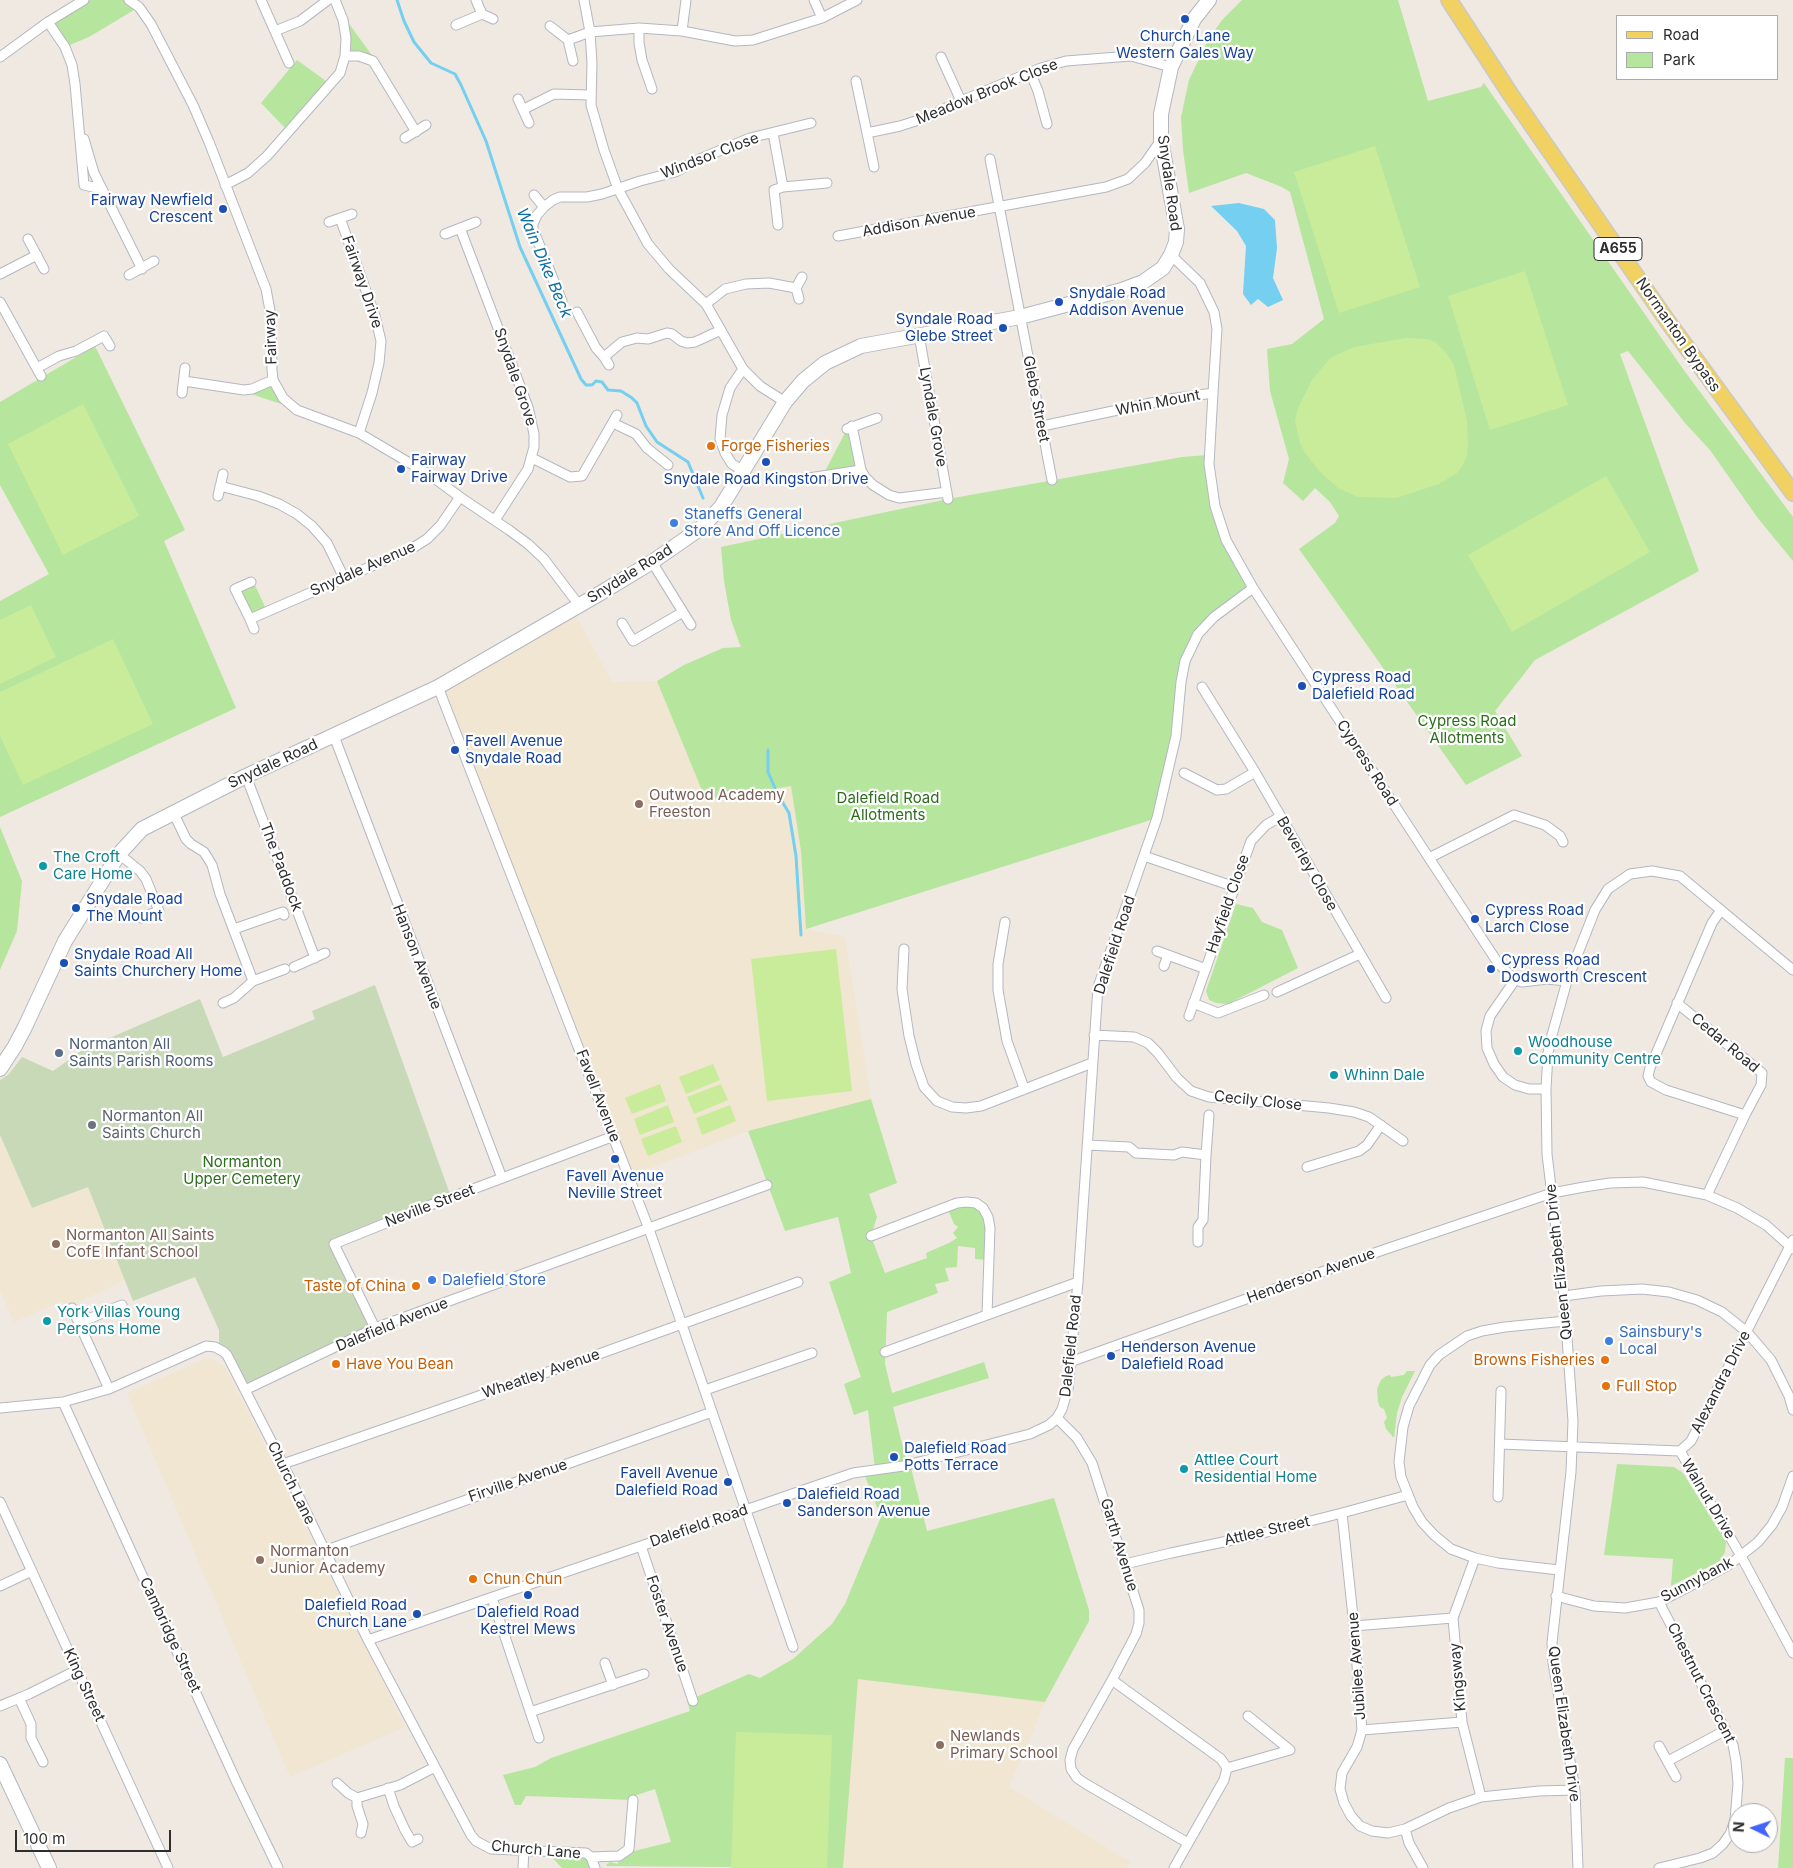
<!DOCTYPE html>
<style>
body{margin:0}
#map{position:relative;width:1793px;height:1868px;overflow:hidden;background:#efe9e1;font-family:Inter,sans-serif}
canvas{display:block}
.legend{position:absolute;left:1616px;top:15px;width:162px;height:65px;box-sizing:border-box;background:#fff;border:1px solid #ababab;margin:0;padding:6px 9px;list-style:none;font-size:15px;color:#2e2e2e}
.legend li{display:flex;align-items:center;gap:10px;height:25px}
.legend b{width:25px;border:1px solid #ababab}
.north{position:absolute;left:1728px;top:1803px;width:50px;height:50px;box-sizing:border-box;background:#fff;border:1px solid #ababab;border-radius:50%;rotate:274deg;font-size:14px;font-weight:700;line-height:20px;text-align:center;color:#2e2e2e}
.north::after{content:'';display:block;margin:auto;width:18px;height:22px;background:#4264fb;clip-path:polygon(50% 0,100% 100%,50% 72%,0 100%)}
.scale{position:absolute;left:15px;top:1830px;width:156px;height:22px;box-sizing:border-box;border:2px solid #2e2e2e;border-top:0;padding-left:6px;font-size:15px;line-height:18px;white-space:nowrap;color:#2e2e2e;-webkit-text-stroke:4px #fff;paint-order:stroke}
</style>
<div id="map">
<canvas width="1793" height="1868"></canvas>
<ul class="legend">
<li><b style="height:6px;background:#f2d163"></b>Road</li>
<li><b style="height:14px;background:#b6e59e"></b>Park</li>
</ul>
<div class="north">N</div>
<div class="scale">100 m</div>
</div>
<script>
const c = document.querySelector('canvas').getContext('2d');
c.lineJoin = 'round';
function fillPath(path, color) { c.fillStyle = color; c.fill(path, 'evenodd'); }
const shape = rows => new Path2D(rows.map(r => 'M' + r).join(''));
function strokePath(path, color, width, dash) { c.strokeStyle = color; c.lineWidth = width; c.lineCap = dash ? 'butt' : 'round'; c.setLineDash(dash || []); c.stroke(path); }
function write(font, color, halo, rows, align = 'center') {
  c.font = font + ' Inter,sans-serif'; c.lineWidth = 4.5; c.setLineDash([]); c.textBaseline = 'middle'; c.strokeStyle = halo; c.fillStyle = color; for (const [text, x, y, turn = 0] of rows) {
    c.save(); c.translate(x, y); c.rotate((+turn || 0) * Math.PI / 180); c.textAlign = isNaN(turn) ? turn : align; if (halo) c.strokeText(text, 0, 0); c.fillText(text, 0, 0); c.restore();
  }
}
fillPath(shape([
 [724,581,791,785,801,851,806,929,845,937,871,1099,748,1131,629,1176,438,687,572,609,612,682,657,681,684,665,723,648,740,647,731,620],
 [0,1135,32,1208,88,1187,125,1280,66,1308,62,1301,14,1322,0,1290],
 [205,1359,214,1360,226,1368,405,1727,290,1777,127,1393],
 [857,1678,1022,1698,1045,1702,1009,1787,1130,1862,1127,1868,843,1868]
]), '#f0e6d1');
fillPath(shape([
 [84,0,129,0,139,7,89,37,65,47,48,22],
 [1242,0,1398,0,1428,101,1481,87,1484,83,1683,369,1793,517,1793,561,1757,517,1710,450,1685,423,1628,351,1620,354,1699,571,1535,660,1495,711,1522,756,1466,785,1299,549,1335,523,1339,516,1330,502,1315,488,1303,501,1283,483,1289,459,1270,391,1267,349,1292,344,1324,319,1290,192,1282,187,1246,173,1189,193,1183,150,1181,117,1189,80,1208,40,1222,20],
 [347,21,374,58,345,56],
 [297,60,330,84,288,131,261,103],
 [95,346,185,530,164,541,236,708,0,817,0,601,49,574,0,485,0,402],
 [273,380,291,406,278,403,248,393],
 [852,426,861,470,822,477,847,429],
 [1208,455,1215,506,1253,588,1214,617,1185,661,1179,714,1157,818,806,929,801,851,791,786,706,800,657,681,684,665,723,648,741,647,731,620,724,581,721,547,948,499,1182,457],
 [253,581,267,611,250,619,235,589],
 [0,827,22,881,17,931,0,970],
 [1236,904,1253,908,1262,922,1282,930,1298,968,1228,1004,1216,1003,1209,1000,1206,991],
 [871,1099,897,1183,869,1194,877,1217,871,1236,885,1273,927,1258,926,1253,949,1243,957,1238,953,1233,958,1227,954,1224,947,1207,976,1203,988,1217,988,1260,975,1259,975,1248,958,1246,957,1267,945,1268,949,1281,935,1284,938,1293,887,1312,885,1364,892,1393,984,1362,989,1378,893,1407,907,1464,910,1464,927,1531,1054,1498,1089,1610,1089,1621,1045,1702,858,1679,843,1868,606,1866,607,1864,610,1862,618,1864,619,1856,629,1849,634,1851,671,1842,655,1789,634,1796,633,1800,526,1796,521,1805,515,1805,503,1775,535,1767,551,1758,690,1711,687,1701,749,1674,760,1678,793,1659,832,1624,845,1604,881,1517,863,1471,875,1469,868,1410,854,1415,844,1384,861,1377,829,1282,851,1273,838,1217,785,1231,748,1131],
 [1407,1371,1415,1371,1402,1397,1397,1413,1394,1438,1386,1429,1384,1422,1387,1418,1384,1409,1380,1407,1378,1402,1377,1389,1381,1380,1386,1376,1390,1375,1391,1377,1404,1375],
 [1617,1464,1674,1467,1683,1473,1726,1542,1725,1552,1720,1561,1671,1586,1673,1559,1604,1555],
 [1785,1758,1793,1758,1793,1868,1778,1868],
 [546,1851,586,1853,595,1868,562,1868]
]), '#b6e59e');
fillPath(shape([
 [375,985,451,1197,334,1244,375,1328,245,1390,219,1349,219,1330,195,1277,133,1301,88,1187,32,1208,0,1135,0,1080,8,1075,22,1057,53,1071,84,1049,200,999,223,1057,315,1019,312,1011]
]), '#c8d9b8');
fillPath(shape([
 [1375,146,1420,287,1339,313,1294,172],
 [1525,271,1568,405,1490,430,1448,296],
 [1406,338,1427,339,1435,342,1445,351,1454,365,1467,421,1468,444,1467,455,1463,465,1457,473,1439,484,1396,498,1358,497,1338,488,1319,471,1305,453,1300,443,1295,421,1298,408,1312,380,1330,358,1354,347],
 [83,404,139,516,63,555,8,444],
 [1606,476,1650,552,1512,632,1468,555],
 [31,605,56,657,0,684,0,620],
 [113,639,153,724,23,785,0,736,0,692],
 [836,949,852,1091,767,1101,751,959],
 [713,1064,720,1080,686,1094,679,1077],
 [660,1084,666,1101,632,1114,625,1098],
 [721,1084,728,1100,694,1114,687,1097],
 [668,1105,674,1122,640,1135,634,1119],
 [730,1105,736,1121,702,1135,696,1118],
 [676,1126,682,1142,648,1156,641,1139],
 [736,1732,832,1735,827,1868,731,1868]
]), '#c9ec9a');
fillPath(shape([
 [1239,203,1264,209,1275,220,1277,248,1273,278,1283,300,1268,307,1258,299,1251,305,1243,294,1246,246,1237,231,1211,206]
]), '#75cff0');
strokePath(shape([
 [397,0,404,21,414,42,431,63,455,74,461,85,486,141,520,247,581,379,586,385,592,385,596,381,602,382,608,390,621,391,632,398,637,403,646,426,657,442,688,462,703,498],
 [768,750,768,772,777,793,789,813,796,856,801,935]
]), '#75cff0', 3);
const street = shape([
 [129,0,139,7,151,24,193,105,209,142,266,289,271,316,272,370,273,380,283,398,297,410,359,433,430,475,460,497,509,530,528,544,544,559,579,605],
 [261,0,289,63],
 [476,0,482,14],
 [584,0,590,32,592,63,591,105,604,150,618,189,648,244,669,269,706,304,743,369,760,386,785,402],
 [814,0,822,18],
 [48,22,65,47,72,65,75,84,84,185,102,189],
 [456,25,482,14,493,19],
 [550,26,568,40,573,61],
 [639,28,639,43,642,60,652,89],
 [275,31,300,21,328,0],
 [682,31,686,0],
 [568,40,590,32,639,28,682,31,735,41,753,40,822,18,857,0],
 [345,56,359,56,373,61,416,132],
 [0,57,48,22,84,0],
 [941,57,961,101],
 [1030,72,1038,91,1047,124],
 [856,81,867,133],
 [518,99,529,123],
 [524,109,554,94,590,95],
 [773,133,783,187],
 [405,138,426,125],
 [84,139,94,173,142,269],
 [990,159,1052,480],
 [874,167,867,133,900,126,928,117,961,101,1041,68,1066,61,1131,56,1171,67],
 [225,185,248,173,267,156,340,73,345,56,346,38,343,20,335,0],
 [534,195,544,207],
 [340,218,375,316,381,341,379,363,372,393,359,433],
 [329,222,352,214],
 [778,225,774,190,783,187,827,183],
 [460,228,528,407,534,434,534,447,528,469,495,520],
 [445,234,476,222],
 [838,236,1106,187,1128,179,1145,163,1161,140],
 [28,239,44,269],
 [0,274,37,255],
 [129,275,154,261],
 [799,299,796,288,802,277],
 [562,301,533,229,533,224,537,215,544,207,553,200,560,197,587,197,602,194,640,181,675,172,702,158,750,138,811,123],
 [0,302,41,376],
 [706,304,725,289,746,284,769,283,796,288],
 [577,312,596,348,604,357],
 [919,335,948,499],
 [609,365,604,357,622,342,637,338,648,339,667,333,672,334,681,341,687,343,695,342,721,330],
 [37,368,59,356,76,351,104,336,110,346],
 [743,369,730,388,722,415,720,439,725,453,732,464,744,471],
 [184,381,244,390,252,389,273,380],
 [182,393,185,368],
 [1213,393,1209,464,1215,506,1226,540,1253,588,1429,858,1498,963,1515,980],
 [613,423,636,434,647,448,668,465],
 [852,426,861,470,865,477,873,485,889,495,899,498,947,492],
 [1042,426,1170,399,1213,393,1217,329,1214,312,1200,283,1171,255],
 [847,429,877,418],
 [532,458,570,477,582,476,617,415],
 [809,478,861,470],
 [220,486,258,496,279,504,297,514,312,526,327,543,344,578],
 [218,496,223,474],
 [652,562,691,625],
 [251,582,235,589,250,619,254,629],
 [250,619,411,549,427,539,440,526,460,497],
 [622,623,633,641,683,612],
 [438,687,649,1229,793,1647],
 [1202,687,1255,772,1386,998],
 [334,736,502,1178],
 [1184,773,1217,790,1226,789,1255,772],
 [246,776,315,958],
 [173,812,186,839,191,844,204,852,212,865,220,894,253,981],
 [119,854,140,871,146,879,159,911,141,918],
 [1144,856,1235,887],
 [1429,858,1514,815,1545,825,1560,836,1563,842],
 [1721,910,1712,923,1650,1068,1648,1076,1651,1082,1666,1090,1745,1115],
 [1005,922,998,964,998,990,1007,1041,1024,1088],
 [234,929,283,912,284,915],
 [904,949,902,989,909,1036,916,1064,924,1087,937,1101,952,1107,966,1108,981,1106,1092,1063],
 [1157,951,1206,969],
 [1164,966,1168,955],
 [294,967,325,953],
 [1277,992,1360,954],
 [223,1003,234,998,253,981,285,969],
 [1193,1003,1218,1013,1264,995],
 [1677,1003,1762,1073,1761,1085,1745,1115,1707,1195],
 [1189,1016,1251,841,1266,825,1280,817],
 [1094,1035,1134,1037,1148,1043,1158,1053,1177,1078,1191,1091,1209,1097,1329,1108,1354,1112,1369,1117,1403,1141],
 [1546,1089,1529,1089,1515,1085,1503,1077,1494,1064,1487,1048,1486,1031,1490,1016,1515,980,1522,982,1547,979,1567,981],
 [1087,1145,1129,1147,1136,1153,1174,1155,1182,1152,1206,1155,1203,1220,1198,1227,1198,1242],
 [1206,1155,1209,1115],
 [1307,1167,1359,1151,1367,1145,1381,1125],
 [871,1236,957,1203,967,1202,976,1203,983,1208,988,1217,990,1228,987,1315],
 [1564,1296,1601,1291,1642,1289,1669,1292,1697,1300,1722,1312,1747,1332,1771,1360,1789,1396,1793,1410],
 [72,1308,109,1389],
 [80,1325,81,1322,122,1305],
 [375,1328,334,1244,428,1206,614,1136],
 [885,1352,1078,1282],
 [1070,1362,1383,1250,1552,1193,1584,1187,1610,1183,1643,1182,1707,1195,1737,1208,1766,1225,1793,1249],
 [245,1390,375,1328,767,1185],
 [705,1390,812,1353],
 [63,1402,237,1783,278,1868],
 [0,1408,63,1402,109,1389,206,1346,215,1347,224,1352,227,1355,283,1464,368,1640,471,1835,476,1841,491,1849,586,1853,591,1857,595,1868],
 [1057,1418,1077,1438,1092,1463,1139,1610,1139,1623,1136,1634,1112,1680,1073,1749,1070,1760,1071,1769,1077,1778,1086,1784,1188,1843],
 [1500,1444,1680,1451,1691,1441,1793,1240],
 [1680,1451,1741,1556,1793,1653],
 [283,1464,588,1358,798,1282],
 [1498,1497,1501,1391],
 [0,1502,168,1868],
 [1342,1513,1354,1626,1362,1730,1357,1747,1342,1773,1340,1789,1344,1803,1351,1816,1360,1826,1372,1831,1388,1833,1405,1829,1449,1808,1481,1797,1539,1791,1575,1790],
 [641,1546,693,1701],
 [324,1551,712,1412],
 [1475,1558,1453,1618,1462,1722,1481,1797],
 [1125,1564,1171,1553,1247,1537,1342,1513,1408,1495],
 [1559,1570,1498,1563,1475,1558,1451,1549,1434,1535,1422,1522,1413,1507,1401,1477,1399,1462,1403,1427,1409,1406,1430,1365,1439,1355,1467,1336,1482,1331,1505,1327,1566,1321],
 [0,1586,32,1571],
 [1556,1596,1594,1606,1625,1608,1659,1602,1690,1586,1729,1565,1758,1542,1772,1525,1782,1507,1793,1476],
 [492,1598,539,1738],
 [1354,1626,1453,1618],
 [368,1640,853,1473,903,1466,1030,1434,1049,1425,1057,1418,1062,1409,1068,1389,1078,1282,1098,987,1157,818,1176,736,1181,682,1185,661,1198,634,1214,617,1253,588],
 [605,1663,613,1685],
 [1112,1680,1221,1759,1227,1768,1224,1780,1174,1868],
 [19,1698,31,1724,31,1738,43,1762],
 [0,1706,29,1694,77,1670],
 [530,1712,644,1674],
 [1362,1730,1462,1722],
 [1659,1746,1676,1777],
 [1668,1761,1726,1730],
 [1227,1768,1290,1750,1248,1716],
 [337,1783,348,1793,357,1798,400,1785,435,1767],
 [388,1788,394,1806,405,1830,412,1842,418,1839],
 [357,1798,357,1806,363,1824,361,1833],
 [1405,1829,1409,1843,1423,1868],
 [591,1857,619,1856,629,1849,633,1800],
 [523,1868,524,1850],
 [1578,1868,1575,1790,1553,1663,1552,1643,1571,1472,1573,1421,1564,1296,1547,1154,1546,1089,1548,1053,1552,1035,1567,981,1595,910,1608,889,1630,874,1652,871,1680,876,1793,970],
 [1659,1868,1700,1858,1713,1853,1723,1844,1730,1834,1735,1820,1738,1783,1736,1761,1733,1745,1659,1602]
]);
const secondary = shape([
 [0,1069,15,1046,25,1027,65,941,119,854,142,829,246,776,438,687,599,594,652,562,701,528,721,507,785,402,803,381,825,363,861,346,1020,317,1122,290,1143,282,1163,268,1171,255,1176,242,1177,229,1161,140,1161,114,1171,67,1194,19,1209,0],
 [0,1764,49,1868]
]);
const primary = shape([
 [1449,0,1511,95,1666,319,1793,493]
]);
strokePath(street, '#b4b7c1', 11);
strokePath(secondary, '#b4b7c1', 16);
strokePath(primary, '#c9c9c9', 18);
strokePath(street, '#fff', 9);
strokePath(secondary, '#fff', 14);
strokePath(primary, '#f2d163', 15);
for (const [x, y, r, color] of [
 [1185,19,5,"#1a4fb4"],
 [223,209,5,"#1a4fb4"],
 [1059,302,5,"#1a4fb4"],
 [1003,328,5,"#1a4fb4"],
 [711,446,5,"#e8710a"],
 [766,462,5,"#1a4fb4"],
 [401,469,5,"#1a4fb4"],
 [674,523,5,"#3f7fe0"],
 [1302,686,5,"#1a4fb4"],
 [455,750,5,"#1a4fb4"],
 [639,804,5,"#8d6e63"],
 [43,866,5,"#0f9aa8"],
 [76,908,5,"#1a4fb4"],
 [1475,919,5,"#1a4fb4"],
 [64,963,5,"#1a4fb4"],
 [1491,969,5,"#1a4fb4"],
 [1518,1051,5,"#0f9aa8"],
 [59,1053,5,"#5c6f8a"],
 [1334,1075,5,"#0f9aa8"],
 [92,1125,5,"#6b7280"],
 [615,1159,5,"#1a4fb4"],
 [56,1244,5,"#8d6e63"],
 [432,1280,5,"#3f7fe0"],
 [416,1286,5,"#e8710a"],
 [47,1321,5,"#0f9aa8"],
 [1609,1341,5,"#3f7fe0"],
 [1111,1356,5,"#1a4fb4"],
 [1605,1360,5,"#e8710a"],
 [336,1364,5,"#e8710a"],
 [1606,1386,5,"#e8710a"],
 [894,1457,5,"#1a4fb4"],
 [1184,1469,5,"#0f9aa8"],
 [728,1482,5,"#1a4fb4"],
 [787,1503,5,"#1a4fb4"],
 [260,1560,5,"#8d6e63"],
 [473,1579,5,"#e8710a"],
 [528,1595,5,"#1a4fb4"],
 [417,1614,5,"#1a4fb4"],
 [940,1745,5,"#8d6e63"]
]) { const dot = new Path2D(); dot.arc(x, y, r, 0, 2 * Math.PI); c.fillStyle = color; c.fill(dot); strokePath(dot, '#fff', 2); }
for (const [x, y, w] of [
 [1618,249,48]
]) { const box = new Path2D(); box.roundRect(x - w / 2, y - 11.5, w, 23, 4); c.fillStyle = '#fff'; c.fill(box); strokePath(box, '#2e2e2e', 1); }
write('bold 14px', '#2e2e2e', null, [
 ["A655",1618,249]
]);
write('15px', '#164399', '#fff', [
 ["Church Lane",1185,36,"center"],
 ["Western Gales Way",1185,53,"center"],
 ["Fairway Newfield",213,200,"right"],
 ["Crescent",213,217,"right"],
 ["Snydale Road",1069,293],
 ["Addison Avenue",1069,310],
 ["Syndale Road",993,319,"right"],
 ["Glebe Street",993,336,"right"],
 ["Fairway",411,460],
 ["Fairway Drive",411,477],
 ["Snydale Road Kingston Drive",766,479,"center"],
 ["Cypress Road",1312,677],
 ["Dalefield Road",1312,694],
 ["Favell Avenue",465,741],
 ["Snydale Road",465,758],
 ["Snydale Road",86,899],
 ["The Mount",86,916],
 ["Cypress Road",1485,910],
 ["Larch Close",1485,927],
 ["Snydale Road All",74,954],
 ["Saints Churchery Home",74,971],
 ["Cypress Road",1501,960],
 ["Dodsworth Crescent",1501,977],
 ["Favell Avenue",615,1176,"center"],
 ["Neville Street",615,1193,"center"],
 ["Henderson Avenue",1121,1347],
 ["Dalefield Road",1121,1364],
 ["Dalefield Road",904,1448],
 ["Potts Terrace",904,1465],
 ["Favell Avenue",718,1473,"right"],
 ["Dalefield Road",718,1490,"right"],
 ["Dalefield Road",797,1494],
 ["Sanderson Avenue",797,1511],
 ["Dalefield Road",407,1605,"right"],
 ["Church Lane",407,1622,"right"],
 ["Dalefield Road",528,1612,"center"],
 ["Kestrel Mews",528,1629,"center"]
], 'left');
write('15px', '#2e2e2e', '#fff', [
 ["Meadow Brook Close",987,92,-22],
 ["Windsor Close",710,156,-21],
 ["Snydale Road",1169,183,82],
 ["Addison Avenue",919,222,-10],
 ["Fairway Drive",362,282,71],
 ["Normanton Bypass",1678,335,55],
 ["Fairway",271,337,-92],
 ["Snydale Grove",515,377,71],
 ["Glebe Street",1036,399,79],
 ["Whin Mount",1158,403,-11],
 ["Lyndale Grove",933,417,80],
 ["Snydale Avenue",363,569,-24],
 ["Snydale Road",630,574,-32],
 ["Cypress Road",1367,763,57],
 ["Snydale Road",273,764,-25],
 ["Beverley Close",1307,864,60],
 ["The Paddock",281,867,69],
 ["Hayfield Close",1228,904,-71],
 ["Dalefield Road",1115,945,-72],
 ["Hanson Avenue",417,957,69],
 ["Cedar Road",1725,1043,40],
 ["Favell Avenue",598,1096,69],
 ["Cecily Close",1258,1101,6],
 ["Neville Street",430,1206,-21],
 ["Queen Elizabeth Drive",1559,1262,-96],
 ["Henderson Avenue",1311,1276,-20],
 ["Dalefield Avenue",392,1325,-22],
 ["Dalefield Road",1071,1346,-84],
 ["Wheatley Avenue",541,1374,-19],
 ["Alexandra Drive",1721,1382,-63],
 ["Firville Avenue",518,1481,-19],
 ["Church Lane",291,1483,64],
 ["Walnut Drive",1708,1499,59],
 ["Dalefield Road",699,1526,-19],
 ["Attlee Street",1267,1531,-13],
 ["Garth Avenue",1119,1545,73],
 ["Sunnybank",1697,1580,-28],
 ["Foster Avenue",667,1624,71],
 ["Cambridge Street",170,1635,65],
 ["Jubilee Avenue",1357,1666,-94],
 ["Kingsway",1458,1677,-95],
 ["Chestnut Crescent",1701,1683,63],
 ["King Street",84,1685,65],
 ["Queen Elizabeth Drive",1564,1724,82],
 ["Church Lane",536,1850,5]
]);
write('15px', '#c56008', '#fff', [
 ["Forge Fisheries",721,446],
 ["Taste of China",406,1286,"right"],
 ["Browns Fisheries",1595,1360,"right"],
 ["Have You Bean",346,1364],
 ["Full Stop",1616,1386],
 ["Chun Chun",483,1579]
], 'left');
write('15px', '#366cbe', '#fff', [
 ["Staneffs General",684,514],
 ["Store And Off Licence",684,531],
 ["Dalefield Store",442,1280],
 ["Sainsbury's",1619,1332],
 ["Local",1619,1349]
], 'left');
write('15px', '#2c6e1b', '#fff', [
 ["Cypress Road",1467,721],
 ["Allotments",1467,738],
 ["Dalefield Road",888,798],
 ["Allotments",888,815],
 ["Normanton",242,1162],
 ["Upper Cemetery",242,1179]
]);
write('15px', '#785e54', '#fff', [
 ["Outwood Academy",649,795],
 ["Freeston",649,812],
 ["Normanton All Saints",66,1235],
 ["CofE Infant School",66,1252],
 ["Normanton",270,1551],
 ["Junior Academy",270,1568],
 ["Newlands",950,1736],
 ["Primary School",950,1753]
], 'left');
write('15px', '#0d838f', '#fff', [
 ["The Croft",53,857],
 ["Care Home",53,874],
 ["Woodhouse",1528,1042],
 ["Community Centre",1528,1059],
 ["Whinn Dale",1344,1075],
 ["York Villas Young",57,1312],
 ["Persons Home",57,1329],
 ["Attlee Court",1194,1460],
 ["Residential Home",1194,1477]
], 'left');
write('15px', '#4e5e75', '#fff', [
 ["Normanton All",69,1044],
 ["Saints Parish Rooms",69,1061]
], 'left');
write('15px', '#5b616d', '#fff', [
 ["Normanton All",102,1116],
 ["Saints Church",102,1133]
], 'left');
write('italic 16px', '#0d6fa3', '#fff', [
 ["Wain Dike Beck",544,263,67]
]);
</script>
